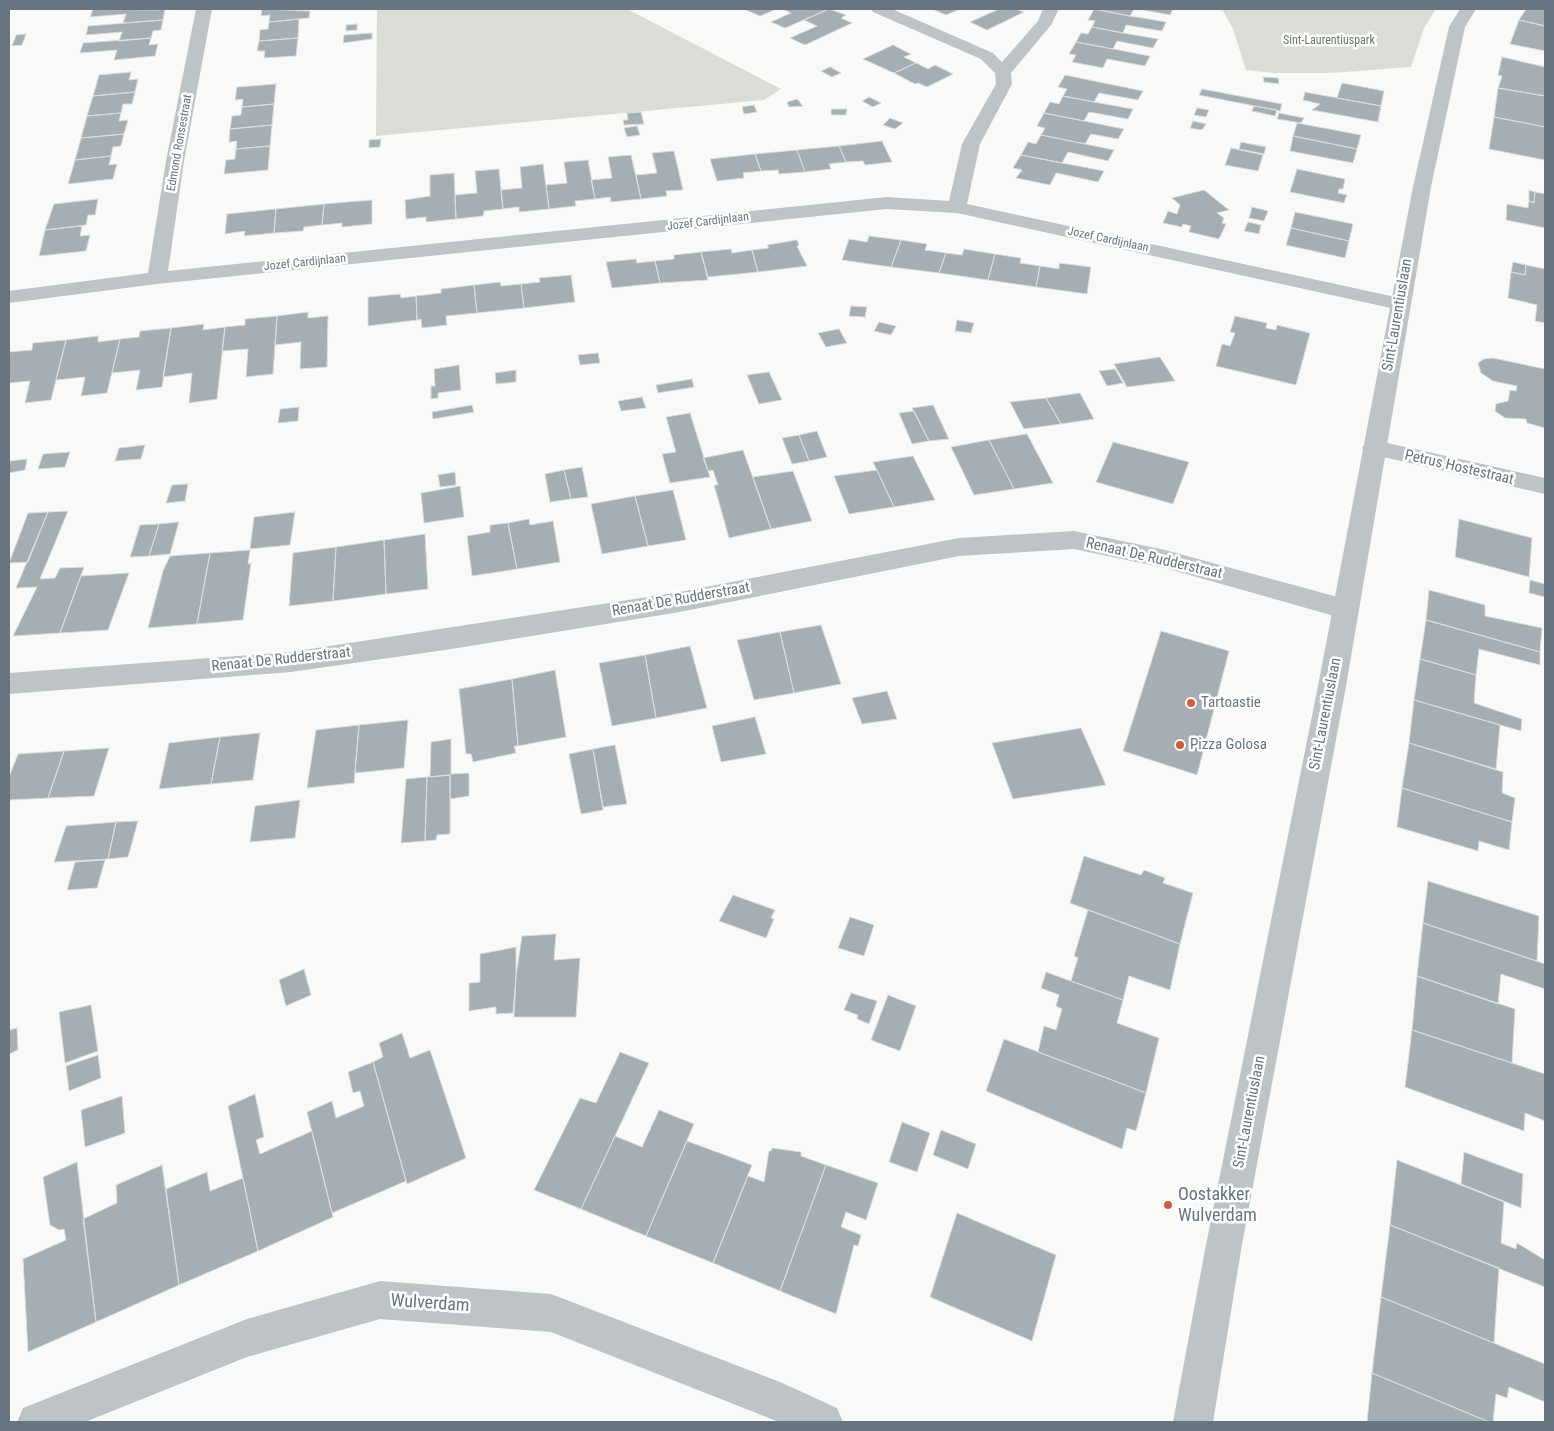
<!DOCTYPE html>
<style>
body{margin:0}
#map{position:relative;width:1554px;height:1431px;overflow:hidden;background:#f9f9f7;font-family:"Roboto Condensed",sans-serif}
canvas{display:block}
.frame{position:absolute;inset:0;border:10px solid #66757f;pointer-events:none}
</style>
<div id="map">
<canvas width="1554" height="1431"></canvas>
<div class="frame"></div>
</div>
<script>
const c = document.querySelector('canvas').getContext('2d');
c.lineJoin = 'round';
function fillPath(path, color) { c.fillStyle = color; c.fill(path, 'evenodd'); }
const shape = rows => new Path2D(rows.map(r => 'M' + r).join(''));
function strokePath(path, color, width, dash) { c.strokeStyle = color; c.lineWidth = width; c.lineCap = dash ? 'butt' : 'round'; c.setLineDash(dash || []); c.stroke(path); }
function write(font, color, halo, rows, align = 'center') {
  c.font = font + ' "Roboto Condensed",sans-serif'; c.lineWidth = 5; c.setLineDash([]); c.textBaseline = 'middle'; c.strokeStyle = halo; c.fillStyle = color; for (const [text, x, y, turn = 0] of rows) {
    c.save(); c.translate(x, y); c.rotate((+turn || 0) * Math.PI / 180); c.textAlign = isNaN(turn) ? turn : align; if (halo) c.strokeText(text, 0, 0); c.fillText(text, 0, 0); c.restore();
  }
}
fillPath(shape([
 [377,9,627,9,781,89,764,100,376,136],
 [1222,9,1436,9,1424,28,1411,67,1331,73,1274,73,1246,70,1233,29]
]), '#d9ddd6');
const building = shape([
 [93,9,157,10,165,9,163,20,123,23,126,14,90,17,93,9],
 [262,9,310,11,309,18,269,22,270,15,261,16,262,9],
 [748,9,777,9,760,16,746,10,748,9],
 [782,9,829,9,785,28,771,22,791,13,782,9],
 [829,9,846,15,841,18,852,23,805,45,790,38,817,26,804,20,829,9],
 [932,9,960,9,946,15,932,9],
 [999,9,1016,9,1024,12,987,30,970,22,999,9],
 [1094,9,1134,9,1130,16,1094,9],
 [1094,9,1130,16,1166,22,1162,31,1126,25,1123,33,1092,27,1095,21,1088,20,1094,9],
 [1138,9,1173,9,1170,15,1138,9],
 [1526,9,1545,9,1545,26,1519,20,1526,9],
 [299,19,298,38,259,41,260,30,268,29,269,22,299,19],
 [163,20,161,30,153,31,151,38,119,41,122,32,86,35,88,26,163,20],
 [1519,20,1545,26,1545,51,1510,44,1519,20],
 [357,24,357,30,346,31,346,25,357,24],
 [1092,27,1123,33,1158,39,1153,48,1117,41,1113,49,1076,42,1081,33,1088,34,1092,27],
 [372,33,372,39,343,43,344,35,372,33],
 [26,34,22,45,12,46,16,35,26,34],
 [151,38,149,45,158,44,155,56,114,60,117,50,80,53,83,43,151,38],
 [298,38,296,56,264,58,265,51,257,51,259,41,298,38],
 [1076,42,1150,56,1145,66,1107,59,1103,68,1072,62,1076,55,1069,54,1076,42],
 [893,45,911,54,904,57,916,63,894,73,863,59,893,45],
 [1502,57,1545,67,1545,96,1498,88,1502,76,1498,75,1502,57],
 [916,63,928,69,935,65,953,74,927,87,918,83,915,84,894,73,916,63],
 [830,67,841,73,832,77,821,71,830,67],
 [131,72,129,80,138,79,135,92,93,96,99,75,131,72],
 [1065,75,1143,91,1138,100,1099,93,1094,102,1063,96,1067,89,1058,87,1065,75],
 [1263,77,1278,78,1279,84,1264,82,1263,77],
 [1342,83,1384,91,1381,106,1337,98,1342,83],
 [276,84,274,104,242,107,243,99,235,100,237,87,276,84],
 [1498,88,1545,96,1545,127,1494,117,1498,88],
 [1202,89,1282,104,1280,111,1199,95,1202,89],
 [135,92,132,104,123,104,121,113,87,116,93,96,135,92],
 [1305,92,1381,106,1378,122,1312,110,1320,104,1303,100,1305,92],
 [1063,96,1094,102,1133,109,1128,119,1089,112,1084,121,1044,113,1050,102,1059,104,1063,96],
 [869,97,881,103,873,107,862,101,869,97],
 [797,99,803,106,789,107,787,102,797,99],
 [274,104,272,125,230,129,232,116,241,115,242,107,274,104],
 [754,105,757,112,744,114,742,107,754,105],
 [1254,106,1277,110,1275,116,1252,111,1254,106],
 [1197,108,1209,110,1206,117,1194,115,1197,108],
 [831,109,847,109,846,115,831,115,831,109],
 [641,112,644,124,624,125,623,120,628,120,627,113,641,112],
 [121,113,119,121,128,120,124,134,81,138,87,116,121,113],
 [1044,113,1124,129,1118,139,1091,134,1085,144,1041,135,1045,128,1037,126,1044,113],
 [1279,113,1304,118,1301,123,1277,119,1279,113],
 [1494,117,1545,127,1545,160,1489,149,1494,117],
 [890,118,903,123,895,129,883,125,890,118],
 [1193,121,1206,124,1202,130,1190,128,1193,121],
 [1297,123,1361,135,1357,149,1293,136,1297,123],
 [272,125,270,146,236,149,237,141,229,142,230,129,272,125],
 [637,126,640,135,627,137,624,128,637,126],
 [124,134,121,146,113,147,111,156,75,160,81,138,124,134],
 [1041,135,1085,144,1114,150,1108,161,1068,152,1062,163,1021,155,1028,142,1036,144,1041,135],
 [1293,136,1357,149,1353,163,1290,151,1293,136],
 [381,139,380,147,369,148,369,140,381,139],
 [882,141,892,162,865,165,863,161,846,162,839,146,882,141],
 [1241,142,1266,147,1264,154,1239,149,1241,142],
 [270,146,268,170,224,174,226,160,235,159,236,149,270,146],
 [839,146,846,162,829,164,831,169,805,172,797,150,839,146],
 [1231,148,1263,155,1258,171,1225,165,1231,148],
 [797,150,805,172,779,174,778,170,761,171,755,154,797,150],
 [674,151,683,190,666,191,667,196,641,199,636,175,657,173,652,153,674,151],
 [755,154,761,171,743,173,744,178,717,181,710,159,755,154],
 [631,155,641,199,611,202,610,197,595,199,591,180,612,178,608,157,631,155],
 [1021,155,1062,163,1104,171,1098,182,1056,173,1050,185,1016,178,1022,170,1013,168,1021,155],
 [111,156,109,165,117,164,113,179,68,184,75,160,111,156],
 [588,160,595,199,575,201,576,206,549,209,546,185,567,183,564,162,588,160],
 [543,164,549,209,519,212,519,207,503,209,501,190,522,188,520,167,543,164],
 [499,169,503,209,484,211,483,216,456,219,455,195,477,193,475,171,499,169],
 [1297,169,1345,179,1343,189,1339,189,1338,193,1347,195,1344,203,1290,192,1297,169],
 [454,173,456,219,426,222,426,217,406,219,405,200,430,196,430,175,454,173],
 [1204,190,1229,210,1217,213,1224,218,1222,223,1226,224,1219,239,1189,232,1191,226,1183,224,1182,227,1163,223,1168,211,1177,214,1180,205,1172,198,1204,190],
 [1529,190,1535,192,1534,203,1529,201,1529,190],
 [1535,192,1545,194,1545,228,1506,220,1507,204,1528,208,1529,201,1534,203,1535,192],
 [98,199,95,215,88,215,86,225,45,230,54,204,98,199],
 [372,200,372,224,342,227,342,223,322,225,324,204,372,200],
 [324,204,322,225,304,227,303,231,274,233,276,209,324,204],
 [1252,207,1268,211,1264,221,1249,218,1252,207],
 [276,209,274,233,244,236,245,231,225,234,227,214,276,209],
 [1295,212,1353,224,1349,241,1291,228,1295,212],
 [1248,222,1261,225,1259,234,1244,231,1248,222],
 [82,226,80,236,90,235,86,251,39,256,45,230,82,226],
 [1291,228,1349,241,1345,258,1286,245,1291,228],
 [869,236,901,240,891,267,842,260,849,239,867,242,869,236],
 [797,240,799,245,797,246,807,266,758,272,752,250,769,248,767,245,797,240],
 [901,240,927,244,925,250,946,253,939,273,891,267,901,240],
 [731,249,732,253,752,250,758,272,708,277,701,252,731,249],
 [964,249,995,254,988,280,939,273,946,253,962,255,964,249],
 [701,252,708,280,660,283,655,261,674,259,674,255,701,252],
 [995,254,1021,258,1020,263,1040,266,1036,287,988,280,995,254],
 [636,259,637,263,655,261,660,283,612,288,606,262,636,259],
 [1513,262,1526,265,1525,275,1511,272,1513,262],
 [1059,263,1091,267,1087,294,1036,287,1040,266,1059,269,1059,263],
 [1526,265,1545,269,1545,323,1535,321,1537,305,1508,298,1511,272,1525,275,1526,265],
 [571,275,575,302,524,308,521,284,540,282,539,278,571,275],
 [500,282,501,286,521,284,524,308,477,313,474,285,500,282],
 [474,285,477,313,446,316,447,325,422,328,421,319,417,320,416,296,441,293,441,289,474,285],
 [400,294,401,298,416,296,417,320,368,326,368,297,400,294],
 [851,306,867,307,865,317,849,316,851,306],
 [308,312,308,318,328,316,327,367,300,369,301,342,275,345,277,316,308,312],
 [277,316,273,374,246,377,248,349,222,351,225,327,245,325,245,319,277,316],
 [1235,316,1267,323,1266,328,1276,330,1277,325,1310,333,1296,385,1216,366,1222,344,1230,346,1235,333,1230,332,1235,316],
 [957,320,974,323,971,333,955,331,957,320],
 [879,322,896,326,891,335,874,331,879,322],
 [204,324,203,330,225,327,217,399,189,403,192,373,163,377,171,328,204,324],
 [171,328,162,387,136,390,140,370,112,373,120,339,139,337,140,331,171,328],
 [839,329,847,343,826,347,818,333,839,329],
 [98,336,98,342,120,339,107,393,81,396,85,377,56,380,66,340,98,336],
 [66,340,51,400,25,403,30,381,9,383,9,352,32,350,33,343,66,340],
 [598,353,600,363,580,365,578,355,598,353],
 [1160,357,1175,381,1127,387,1114,364,1160,357],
 [1493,358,1545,369,1545,428,1527,423,1526,419,1505,418,1495,411,1496,404,1508,401,1510,390,1516,391,1517,386,1493,381,1481,373,1478,363,1484,359,1493,358],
 [459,365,461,390,438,393,438,398,431,399,431,386,435,386,434,369,459,365],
 [1115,369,1123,383,1107,386,1099,371,1115,369],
 [516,370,516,382,496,384,495,373,516,370],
 [769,372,782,400,759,404,747,375,769,372],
 [692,379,694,387,658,393,656,385,692,379],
 [1080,393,1094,419,1061,424,1046,398,1080,393],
 [642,397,646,408,621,411,618,401,642,397],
 [1046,398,1061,424,1024,429,1010,402,1046,398],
 [472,405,474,412,433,419,432,412,472,405],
 [933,405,949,439,929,441,912,408,933,405],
 [299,407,298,421,278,423,280,409,299,407],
 [914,411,929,441,912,444,899,413,914,411],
 [690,413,710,477,670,483,662,454,676,452,666,417,690,413],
 [817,431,827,457,809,461,799,435,817,431],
 [1027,434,1053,483,1014,489,989,440,1027,434],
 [799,435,809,461,792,464,782,438,799,435],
 [989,440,1014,489,974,495,951,447,989,440],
 [1113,442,1189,462,1173,504,1096,482,1113,442],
 [145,445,141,459,115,461,119,448,145,445],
 [743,450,771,529,729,538,714,485,718,485,713,470,708,471,703,458,743,450],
 [70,452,65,467,38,469,43,454,70,452],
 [913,456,935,500,894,507,873,462,913,456],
 [27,459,25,470,9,473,9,461,27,459],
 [582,467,588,497,571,499,564,470,582,467],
 [564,470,571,499,550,502,545,474,564,470],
 [877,470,894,507,849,514,834,476,877,470],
 [793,471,812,521,771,529,753,477,793,471],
 [455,472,456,485,440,487,438,475,455,472],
 [188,484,185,501,166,503,172,485,188,484],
 [460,486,464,517,424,523,421,493,460,486],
 [673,490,686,540,648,546,635,496,673,490],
 [635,496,648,546,602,554,591,504,635,496],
 [68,511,40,579,55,578,60,568,84,567,60,633,13,636,37,587,16,588,48,512,68,511],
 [48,512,28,562,9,563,28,513,48,512],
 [295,512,290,545,250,549,254,517,295,512],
 [529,519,530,525,553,521,560,562,517,569,508,523,529,519],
 [1459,519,1532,538,1529,577,1455,557,1459,519],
 [179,522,170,554,149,556,159,524,179,522],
 [508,523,517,569,472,576,467,536,490,532,490,525,508,523],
 [159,524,149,556,130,557,140,525,159,524],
 [425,534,428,589,386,594,384,540,425,534],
 [384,540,386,594,333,601,336,547,384,540],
 [336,547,333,601,289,606,293,553,336,547],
 [250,550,248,564,251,563,243,620,197,624,210,553,250,550],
 [210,553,197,624,148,628,163,571,170,556,210,553],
 [129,573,108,630,60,633,81,576,129,573],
 [1530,580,1545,584,1545,597,1529,593,1530,580],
 [1429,590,1485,605,1485,616,1542,628,1540,652,1426,620,1429,590],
 [1426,620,1540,652,1540,665,1479,649,1476,675,1420,659,1426,620],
 [821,625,841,684,794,693,780,632,821,625],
 [1161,631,1229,651,1197,775,1123,751,1161,631],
 [780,632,794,693,754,700,737,640,780,632],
 [690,646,707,708,656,718,645,655,690,646],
 [645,655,656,718,612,726,599,663,645,655],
 [1420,659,1476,675,1474,703,1522,719,1521,731,1414,700,1420,659],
 [555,670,566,737,518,746,512,679,555,670],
 [512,679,518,746,514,746,516,753,473,762,471,754,466,754,459,689,512,679],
 [887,691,897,719,862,724,852,698,887,691],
 [1414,700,1500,725,1496,769,1409,743,1414,700],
 [755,717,766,754,721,762,712,726,755,717],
 [408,720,404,768,355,773,359,725,408,720],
 [359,725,354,783,307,788,316,730,359,725],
 [1081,728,1106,785,1013,799,992,743,1081,728],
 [260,733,253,780,211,784,220,737,260,733],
 [220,737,211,784,159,789,169,743,220,737],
 [451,739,451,774,469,773,469,796,450,799,450,775,430,777,431,742,451,739],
 [1409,743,1503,772,1502,793,1515,798,1512,822,1402,788,1409,743],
 [615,745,627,804,603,807,593,749,615,745],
 [109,748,94,796,48,798,64,751,109,748],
 [593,749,603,810,581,814,569,754,593,749],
 [64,751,48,798,9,800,9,777,18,754,64,751],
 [450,775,450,834,437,835,436,840,425,841,427,777,450,775],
 [427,777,425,841,401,843,406,779,427,777],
 [1402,788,1512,822,1509,850,1479,841,1478,851,1397,827,1402,788],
 [300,800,295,838,250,842,255,806,300,800],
 [138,821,128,857,108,859,116,822,138,821],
 [116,822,108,859,54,862,66,826,116,822],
 [1084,856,1141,875,1144,870,1165,878,1163,883,1193,893,1180,944,1070,903,1084,856],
 [105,860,97,888,67,890,75,862,105,860],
 [1428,881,1539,916,1537,961,1423,923,1428,881],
 [733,895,775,910,771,918,774,919,766,938,719,921,733,895],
 [1088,910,1180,944,1170,990,1129,976,1123,1000,1071,981,1078,958,1074,956,1088,910],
 [850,917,874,925,864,956,838,948,850,917],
 [1423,923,1545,964,1545,989,1501,974,1498,1004,1417,976,1423,923],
 [556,934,554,960,580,958,576,1017,514,1017,516,976,522,936,556,934],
 [516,947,516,976,513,1013,496,1014,496,1007,469,1011,469,983,480,982,480,954,516,947],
 [304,969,311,995,286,1006,279,980,304,969],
 [1046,972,1123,1000,1117,1023,1159,1038,1146,1093,1038,1052,1044,1026,1056,1030,1062,1009,1056,1006,1059,995,1041,988,1046,972],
 [1417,976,1515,1009,1512,1063,1412,1030,1417,976],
 [851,993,877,1001,869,1024,857,1019,858,1015,844,1010,851,993],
 [888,995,916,1006,900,1051,871,1040,888,995],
 [91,1005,98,1051,65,1063,59,1012,91,1005],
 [17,1028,18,1050,9,1054,9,1030,17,1028],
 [1412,1030,1545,1074,1545,1121,1525,1113,1524,1131,1405,1087,1412,1030],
 [402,1033,410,1058,430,1050,466,1158,407,1184,373,1062,383,1057,379,1043,402,1033],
 [1004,1039,1146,1093,1136,1131,1127,1128,1122,1149,986,1091,1004,1039],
 [620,1052,649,1063,581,1209,534,1190,580,1098,596,1103,620,1052],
 [98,1055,101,1078,69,1091,66,1066,98,1055],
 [373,1062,406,1181,332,1213,307,1112,332,1101,336,1118,364,1106,360,1091,353,1093,348,1072,373,1062],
 [255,1094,264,1137,256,1140,260,1154,312,1131,333,1217,258,1251,228,1106,255,1094],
 [122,1096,125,1133,85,1147,81,1110,122,1096],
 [659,1110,694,1124,646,1236,581,1209,615,1136,642,1147,659,1110],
 [902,1122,930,1133,917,1172,889,1162,902,1122],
 [941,1130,976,1144,968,1169,933,1155,941,1130],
 [687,1141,752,1165,713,1263,646,1236,687,1141],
 [772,1148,801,1152,801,1156,826,1165,780,1291,713,1263,748,1176,764,1182,769,1151,771,1151,772,1148],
 [1464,1152,1523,1174,1521,1208,1461,1184,1464,1152],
 [1397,1160,1504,1202,1501,1243,1516,1249,1517,1243,1545,1260,1545,1287,1390,1225,1397,1160],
 [77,1162,96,1322,28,1352,23,1259,66,1240,64,1229,59,1230,50,1225,43,1177,77,1162],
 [162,1165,179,1285,96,1322,83,1219,117,1203,116,1185,162,1165],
 [826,1165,878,1183,866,1220,846,1212,841,1227,861,1235,858,1246,854,1245,836,1314,780,1291,826,1165],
 [207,1172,210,1191,243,1178,258,1251,179,1285,166,1189,207,1172],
 [957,1213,1056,1255,1032,1341,930,1297,957,1213],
 [1390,1225,1499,1268,1494,1343,1381,1297,1390,1225],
 [1381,1297,1545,1364,1545,1402,1509,1387,1507,1398,1496,1394,1493,1422,1489,1422,1372,1373,1381,1297],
 [1372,1373,1489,1422,1367,1422,1372,1373]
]);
fillPath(building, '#a5aeb3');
strokePath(building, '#dbdbd9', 1);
fillPath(shape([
 [196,9,212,9,184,161,168,271,887,197,949,201,962,144,996,84,995,73,981,59,873,12,871,9,892,9,993,53,1002,62,1038,21,1043,9,1059,9,1051,25,1011,73,1012,84,980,144,967,204,1400,298,1407,300,1410,304,1407,308,1400,310,957,213,887,209,157,284,9,303,9,291,148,273,166,161,196,9],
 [1374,440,1545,478,1545,494,1366,453,1362,448,1366,443,1374,440],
 [1074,531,1165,550,1345,599,1354,602,1358,609,1354,616,1345,619,1165,568,1074,549,959,556,680,612,445,650,291,672,9,694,9,673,291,652,680,592,959,538,1074,531],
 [380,1281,551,1294,780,1382,837,1408,843,1422,779,1422,551,1332,380,1319,247,1357,85,1422,17,1422,23,1408,247,1319,380,1281]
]), '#bec3c6');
fillPath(shape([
 [1460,9,1476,9,1465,27,1431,187,1346,686,1241,1250,1213,1422,1173,1422,1205,1250,1318,686,1413,187,1449,27,1460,9]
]), '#bec3c6');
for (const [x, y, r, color] of [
 [1191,703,5,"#d55a3a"],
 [1180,745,5,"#d55a3a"],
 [1168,1205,5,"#d55a3a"]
]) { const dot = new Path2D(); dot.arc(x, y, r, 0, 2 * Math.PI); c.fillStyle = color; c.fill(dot); strokePath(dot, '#fff', 2); }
write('12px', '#687865', '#fff', [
 ["Sint-Laurentiuspark",1329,41]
]);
write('12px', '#66757f', '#fff', [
 ["Edmond Ronsestraat",180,143,-80],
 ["Jozef Cardijnlaan",708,222,-7],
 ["Jozef Cardijnlaan",1108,240,12],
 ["Jozef Cardijnlaan",305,263,-6]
]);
write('15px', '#66757f', '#fff', [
 ["Sint-Laurentiuslaan",1398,315,-80],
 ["Petrus Hostestraat",1459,468,13],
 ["Renaat De Rudderstraat",1154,559,13],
 ["Renaat De Rudderstraat",681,600,-10],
 ["Renaat De Rudderstraat",281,660,-6],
 ["Sint-Laurentiuslaan",1326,714,-79],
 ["Sint-Laurentiuslaan",1250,1112,-79]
]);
write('15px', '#66757f', '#fff', [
 ["Tartoastie",1201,703],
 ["Pizza Golosa",1190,745]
], 'left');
write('18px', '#66757f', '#fff', [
 ["Oostakker",1178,1195],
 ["Wulverdam",1178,1216]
], 'left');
write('18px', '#66757f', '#fff', [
 ["Wulverdam",430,1304,4]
]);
</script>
